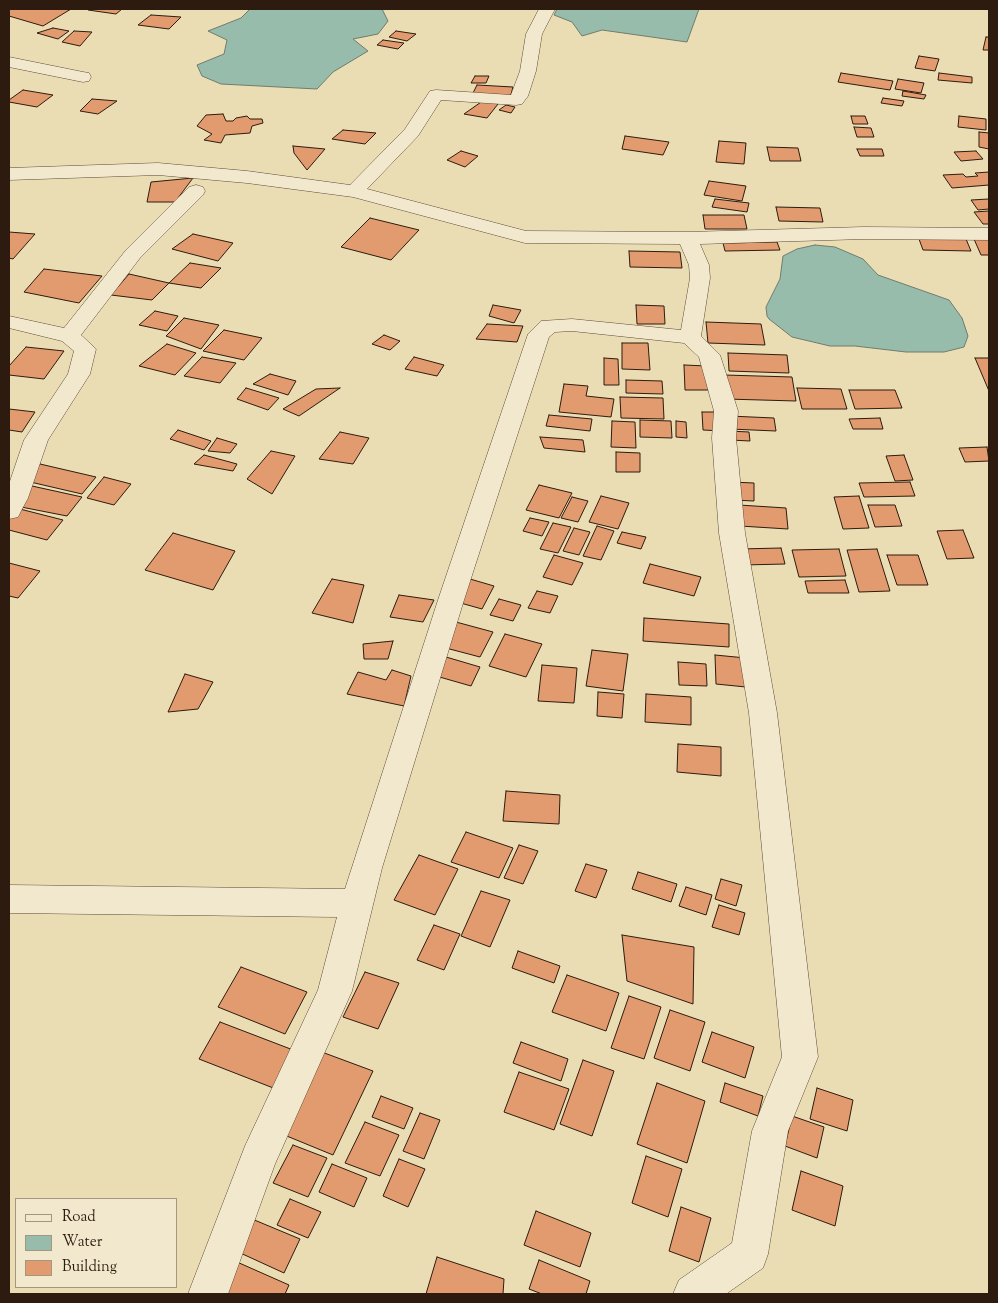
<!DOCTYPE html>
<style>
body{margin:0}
#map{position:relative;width:998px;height:1303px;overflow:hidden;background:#eadcb3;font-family:"Sorts Mill Goudy",serif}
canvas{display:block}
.frame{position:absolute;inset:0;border:10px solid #2e1b0f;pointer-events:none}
.legend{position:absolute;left:15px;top:1198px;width:162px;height:90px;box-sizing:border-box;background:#f1e8ce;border:1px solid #a39682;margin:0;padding:6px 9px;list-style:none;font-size:15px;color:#2e1b0f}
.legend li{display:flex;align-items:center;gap:10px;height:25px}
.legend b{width:25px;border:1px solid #a39682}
</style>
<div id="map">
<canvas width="998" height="1303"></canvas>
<div class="frame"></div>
<ul class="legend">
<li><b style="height:6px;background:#f1e8ce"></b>Road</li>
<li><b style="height:14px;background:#98bcab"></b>Water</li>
<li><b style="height:14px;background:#e19b6f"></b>Building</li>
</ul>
</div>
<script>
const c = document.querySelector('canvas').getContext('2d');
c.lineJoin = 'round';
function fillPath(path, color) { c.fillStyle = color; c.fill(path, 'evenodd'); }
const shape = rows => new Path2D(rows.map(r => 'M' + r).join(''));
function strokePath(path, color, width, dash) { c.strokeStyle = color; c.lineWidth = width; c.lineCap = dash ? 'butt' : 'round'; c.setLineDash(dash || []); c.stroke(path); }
const water = shape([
 [250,9,382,9,388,21,378,34,353,39,368,51,333,72,317,89,221,84,202,76,197,65,224,54,227,40,208,31,241,18,250,9],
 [557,9,699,9,687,42,602,30,582,36,572,22,554,15,557,9],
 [815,245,835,247,863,259,878,275,949,300,962,318,968,336,964,347,944,352,906,352,855,346,830,346,792,337,769,319,767,316,766,307,780,279,783,256,797,249,815,245]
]);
fillPath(water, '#98bcab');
strokePath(water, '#6e7c6d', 1);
const building = shape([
 [12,9,71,9,43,26,9,16,9,10,12,9],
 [89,9,122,9,116,14,88,10,89,9],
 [151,15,181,17,169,29,138,25,151,15],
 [53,28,69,31,58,39,37,33,53,28],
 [74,31,92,32,80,46,62,42,74,31],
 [396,31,416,34,407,41,389,37,396,31],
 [986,37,989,37,989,50,983,50,986,37],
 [383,40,404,43,398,49,377,45,383,40],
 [919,56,939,59,935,71,915,68,919,56],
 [841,73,893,81,890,90,838,82,841,73],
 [939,73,972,77,972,83,938,80,939,73],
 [475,76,489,76,486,83,471,83,475,76],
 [898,79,924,83,921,93,895,89,898,79],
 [477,85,513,87,510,98,472,95,477,85],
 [23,90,53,95,37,107,9,102,9,100,23,90],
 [903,91,926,95,924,99,902,96,903,91],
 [883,98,904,101,902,106,881,103,883,98],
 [92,99,117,101,98,114,80,111,92,99],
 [484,100,498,104,487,118,464,114,484,100],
 [506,105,515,107,511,113,499,110,506,105],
 [223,114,226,121,233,121,236,118,247,116,250,119,262,119,263,123,252,126,250,133,225,135,221,143,204,140,212,134,197,126,206,115,223,114],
 [851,116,865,116,868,124,853,124,851,116],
 [959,116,986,119,986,130,958,127,959,116],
 [854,127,871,128,874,137,857,137,854,127],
 [343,130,376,133,365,144,332,139,343,130],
 [979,132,989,133,989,149,979,147,979,132],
 [625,136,669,142,663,155,622,149,625,136],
 [719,141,746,143,744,164,716,162,719,141],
 [293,146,325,149,307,170,294,153,293,146],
 [767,147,798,148,801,161,770,161,767,147],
 [857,149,882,149,884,156,860,156,857,149],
 [461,151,478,156,465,167,447,160,461,151],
 [976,151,983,159,961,161,954,152,976,151],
 [989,172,989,185,952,188,943,175,963,174,966,177,978,176,975,173,989,172],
 [193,178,175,202,147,202,151,182,193,178],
 [709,181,746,186,742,201,704,195,709,181],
 [715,199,749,203,747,212,712,207,715,199],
 [989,199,989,209,978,210,971,200,989,199],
 [776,207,820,208,823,222,779,221,776,207],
 [989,211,989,224,983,224,974,212,989,211],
 [703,215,744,215,747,229,705,229,703,215],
 [370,218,419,230,391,260,341,247,370,218],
 [9,232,35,234,13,259,9,258,9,232],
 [193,234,233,243,218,261,172,249,193,234],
 [919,239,966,239,971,251,923,250,919,239],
 [974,239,989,239,989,255,981,255,974,239],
 [777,242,780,250,725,251,723,243,777,242],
 [629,251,680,252,682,268,630,267,629,251],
 [190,263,221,268,201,288,169,283,190,263],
 [44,269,102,276,79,303,24,292,44,269],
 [129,274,169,283,152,300,111,295,129,274],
 [493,305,521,310,514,323,489,316,493,305],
 [636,305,664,306,665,324,637,324,636,305],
 [155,311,178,316,167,331,139,325,155,311],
 [184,318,219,325,201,349,166,336,184,318],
 [706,322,761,324,765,345,708,343,706,322],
 [487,324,523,326,517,342,476,339,487,324],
 [224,330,262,338,244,360,203,351,224,330],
 [384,335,400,341,390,350,372,344,384,335],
 [622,343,648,343,650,370,622,369,622,343],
 [167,344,196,353,175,375,139,366,167,344],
 [26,347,64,351,44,379,9,375,9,366,26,347],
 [728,353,787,355,789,373,729,371,728,353],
 [202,357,236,363,220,383,184,376,202,357],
 [414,357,444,365,437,376,405,369,414,357],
 [604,358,618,359,619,385,604,385,604,358],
 [975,358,989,358,989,391,975,358],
 [684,365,707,366,710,390,685,390,684,365],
 [270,374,296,381,288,395,253,384,270,374],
 [724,375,792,377,796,401,726,399,724,375],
 [626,380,662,381,663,394,626,393,626,380],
 [564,384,588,386,586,396,614,399,611,417,559,412,564,384],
 [246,388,279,398,268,410,237,399,246,388],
 [340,388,299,416,283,409,316,389,340,388],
 [797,388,841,389,847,409,802,409,797,388],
 [849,390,895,390,902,408,855,409,849,390],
 [620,397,663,398,664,419,621,418,620,397],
 [9,409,35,412,22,432,9,430,9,409],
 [702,412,721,412,723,431,703,430,702,412],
 [549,415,592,419,590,431,546,426,549,415],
 [729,416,774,418,776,431,730,429,729,416],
 [880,418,883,429,853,429,849,419,880,418],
 [640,420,671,421,672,438,640,437,640,420],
 [612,421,635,422,636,448,611,447,612,421],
 [676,421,686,422,687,438,676,437,676,421],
 [178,430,211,441,204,450,170,439,178,430],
 [729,431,749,432,750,441,730,440,729,431],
 [340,432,369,438,353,464,319,459,340,432],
 [540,437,583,440,585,452,544,448,540,437],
 [217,438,237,444,230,453,208,451,217,438],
 [987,447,989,461,965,462,959,448,987,447],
 [271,451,295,456,272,494,247,479,271,451],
 [616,452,640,453,640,472,616,472,616,452],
 [204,455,237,464,233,471,194,464,204,455],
 [904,455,913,480,895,481,886,456,904,455],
 [40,464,96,477,82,494,26,481,40,464],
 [104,477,131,484,114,505,87,498,104,477],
 [731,482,754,483,754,501,732,500,731,482],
 [910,482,915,496,864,497,859,483,910,482],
 [539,485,572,493,559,518,526,510,539,485],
 [32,486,82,497,67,516,16,506,32,486],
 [601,496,629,503,618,529,589,522,601,496],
 [859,496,869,528,843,529,834,497,859,496],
 [572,497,588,501,578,522,561,518,572,497],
 [739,505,786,508,788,529,740,526,739,505],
 [868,505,895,505,902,526,875,527,868,505],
 [12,507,63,520,47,540,9,530,9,510,12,507],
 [530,518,549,522,542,536,523,531,530,518],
 [553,523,571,527,558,553,540,549,553,523],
 [597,526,614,531,601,560,583,556,597,526],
 [574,528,590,532,579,555,563,551,574,528],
 [963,530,974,558,947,559,937,531,963,530],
 [622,532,646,537,641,549,617,543,622,532],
 [173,533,235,551,213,590,145,570,173,533],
 [781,548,785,564,743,565,739,549,781,548],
 [839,549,846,576,799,577,792,550,839,549],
 [877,549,890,591,859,592,847,550,877,549],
 [554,555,583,563,572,585,543,577,554,555],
 [887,555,918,555,928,585,897,585,887,555],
 [9,563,40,571,18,598,9,596,9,563],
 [650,564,701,577,694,596,643,583,650,564],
 [332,579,364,585,353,623,312,613,332,579],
 [470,579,494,586,482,609,457,602,470,579],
 [845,580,849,593,808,593,805,581,845,580],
 [537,591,558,596,550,613,528,608,537,591],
 [399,595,434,600,423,622,390,617,399,595],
 [499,599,521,605,513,621,490,615,499,599],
 [644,618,729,624,729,647,643,641,644,618],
 [456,622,493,632,480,657,442,647,456,622],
 [505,634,542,644,526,677,489,666,505,634],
 [393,641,388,659,364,659,363,644,393,641],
 [592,650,628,654,623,691,586,686,592,650],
 [715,655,746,658,746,687,716,684,715,655],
 [446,657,480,667,471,686,436,676,446,657],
 [678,662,706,664,707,686,679,685,678,662],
 [542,665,577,668,574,703,538,701,542,665],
 [392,670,411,676,404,706,347,694,358,672,386,680,392,670],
 [185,674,213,682,198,709,168,712,185,674],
 [598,692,624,694,622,718,597,716,598,692],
 [646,694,691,697,691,725,645,722,646,694],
 [678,744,721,747,721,776,677,772,678,744],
 [506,791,560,795,559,824,503,821,506,791],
 [466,832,513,848,499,878,451,862,466,832],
 [519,845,538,851,523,884,504,878,519,845],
 [419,855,458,869,435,915,394,900,419,855],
 [586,864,607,870,596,898,575,891,586,864],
 [638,872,677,884,671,902,632,889,638,872],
 [721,879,742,885,736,906,715,899,721,879],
 [686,887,712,895,706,915,679,906,686,887],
 [481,891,510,900,490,947,461,936,481,891],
 [719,905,745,913,739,935,712,927,719,905],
 [434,925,460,934,444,970,417,960,434,925],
 [622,935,694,947,693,1004,627,981,622,935],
 [518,951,560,966,554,983,512,968,518,951],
 [241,967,307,992,285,1034,218,1007,241,967],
 [365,972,399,983,378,1029,343,1017,365,972],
 [567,975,619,993,606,1031,552,1012,567,975],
 [629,996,661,1007,644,1059,611,1048,629,996],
 [670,1010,705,1022,690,1071,654,1058,670,1010],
 [220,1022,301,1053,281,1091,199,1059,220,1022],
 [712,1032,754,1047,745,1078,702,1062,712,1032],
 [521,1042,568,1059,561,1081,513,1063,521,1042],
 [319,1051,373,1071,333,1155,277,1132,319,1051],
 [583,1060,614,1071,592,1136,560,1124,583,1060],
 [519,1072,569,1089,554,1130,504,1112,519,1072],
 [657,1083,705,1101,687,1163,637,1144,657,1083],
 [725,1083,763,1096,758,1116,720,1102,725,1083],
 [817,1088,853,1100,847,1131,810,1119,817,1088],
 [381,1096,413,1108,404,1129,372,1117,381,1096],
 [420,1113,440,1120,424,1159,403,1151,420,1113],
 [792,1116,824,1127,817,1158,785,1146,792,1116],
 [365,1122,399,1135,380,1176,345,1163,365,1122],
 [293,1145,327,1158,308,1197,273,1183,293,1145],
 [646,1156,682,1169,668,1217,632,1203,646,1156],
 [399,1159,425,1169,408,1207,383,1196,399,1159],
 [332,1164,367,1178,354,1207,319,1192,332,1164],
 [801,1171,843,1186,835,1226,792,1210,801,1171],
 [290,1199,321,1212,308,1238,277,1225,290,1199],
 [681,1207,711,1218,699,1262,669,1251,681,1207],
 [536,1211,591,1233,580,1267,524,1245,536,1211],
 [252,1219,300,1239,284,1273,236,1251,252,1219],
 [437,1257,504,1279,503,1294,426,1294,437,1257],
 [539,1260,590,1281,586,1294,542,1294,529,1289,539,1260],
 [237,1262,289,1285,285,1294,221,1294,237,1262]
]);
fillPath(building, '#e19b6f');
strokePath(building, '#2e1b0f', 1);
const street = shape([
 [539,9,555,9,542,34,536,71,528,96,522,104,516,105,441,100,418,136,367,189,526,231,688,232,864,227,989,228,989,240,864,239,700,244,709,265,710,278,701,336,720,355,738,411,736,438,745,533,777,713,818,1057,788,1131,768,1254,763,1268,726,1294,673,1294,679,1280,732,1243,752,1131,782,1057,749,713,719,533,712,438,714,411,699,357,684,343,572,331,555,332,549,337,464,600,382,868,352,991,275,1164,228,1294,188,1294,245,1146,318,990,337,917,9,913,9,885,345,889,438,600,528,334,541,321,572,319,681,330,690,278,689,265,680,244,525,243,353,197,247,183,158,175,9,180,9,168,158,163,247,171,350,185,405,129,430,91,436,90,511,95,520,71,526,34,539,9],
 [9,57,83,72,89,73,91,77,89,81,83,82,9,67,9,57],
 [196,185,203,187,205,191,203,195,140,258,81,335,96,349,90,374,48,440,28,498,21,511,18,517,9,519,9,484,24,440,68,374,74,351,62,341,9,328,9,316,64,328,126,250,189,187,196,185]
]);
strokePath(street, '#5d4b38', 1);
fillPath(street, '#f1e8ce');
</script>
